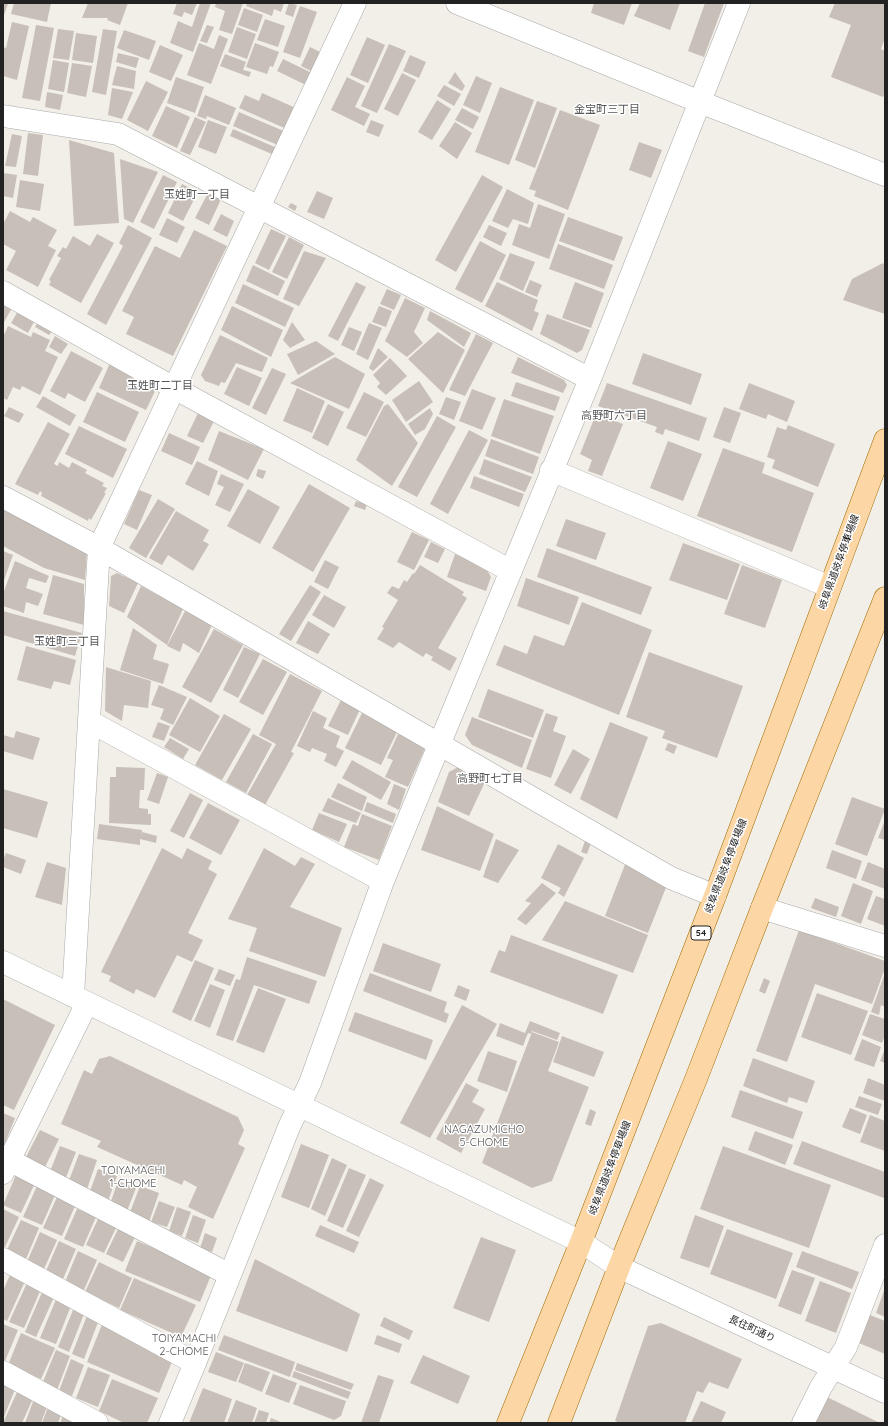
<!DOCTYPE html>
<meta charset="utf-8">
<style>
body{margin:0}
#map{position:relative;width:888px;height:1426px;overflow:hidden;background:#f2efe9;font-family:Quicksand,sans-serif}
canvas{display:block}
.frame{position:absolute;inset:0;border:4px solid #222;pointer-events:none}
</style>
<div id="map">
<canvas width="888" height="1426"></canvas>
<div class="frame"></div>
</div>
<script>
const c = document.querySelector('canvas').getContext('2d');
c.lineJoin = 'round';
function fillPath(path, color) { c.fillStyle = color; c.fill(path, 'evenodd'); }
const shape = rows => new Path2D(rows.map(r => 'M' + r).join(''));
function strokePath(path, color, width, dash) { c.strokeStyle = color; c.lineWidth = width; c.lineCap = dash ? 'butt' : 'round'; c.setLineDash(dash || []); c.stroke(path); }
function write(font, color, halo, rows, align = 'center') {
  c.font = font + ' Quicksand,"Noto Sans JP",sans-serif'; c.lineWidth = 3; c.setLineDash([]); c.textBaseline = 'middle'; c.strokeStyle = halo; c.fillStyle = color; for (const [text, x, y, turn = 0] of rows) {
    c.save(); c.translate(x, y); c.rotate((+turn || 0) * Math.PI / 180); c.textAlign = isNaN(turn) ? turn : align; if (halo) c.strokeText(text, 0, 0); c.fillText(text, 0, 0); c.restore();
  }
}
fillPath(shape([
 [3,3,8,4,4,15,3,14],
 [14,3,51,3,47,22,11,14],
 [88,3,128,3,120,25,107,20,108,18,82,18],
 [177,3,197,3,192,15,184,12,182,17,173,14],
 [200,3,211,3,193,52,170,43,178,21,192,27],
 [216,3,243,3,232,34,219,30,225,11,215,7],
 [247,3,284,3,281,12,274,9,272,16,246,6],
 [289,3,297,5,293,17,285,14],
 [594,3,632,3,624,25,591,13],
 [640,3,680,3,670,30,634,16],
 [705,3,724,3,704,57,688,51],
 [835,3,885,3,885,38,881,49,885,51,885,92,883,97,831,77,851,25,829,17],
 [300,6,317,12,300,58,283,52],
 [244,8,263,15,257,32,238,25],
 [265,19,285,26,278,47,257,40],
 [12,22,29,26,17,80,3,76,3,47,6,48],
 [36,25,54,28,40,101,22,98],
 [207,25,214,27,207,43,200,41],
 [237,27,256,34,247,59,228,52],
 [58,29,74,31,69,60,53,58],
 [103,29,117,31,106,95,92,92],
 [124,30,156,41,149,60,117,48],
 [76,33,97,36,93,63,72,60],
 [219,35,228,39,211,84,187,75,199,43,214,49],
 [367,37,385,45,368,83,350,75],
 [255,43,279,52,273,67,270,66,267,74,246,67],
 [389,44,406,51,377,113,361,106],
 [160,45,183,55,171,81,149,72],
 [310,47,326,55,317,74,301,66],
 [118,53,139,58,136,68,116,62],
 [225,54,246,62,243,70,251,72,249,77,220,66],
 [410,55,426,62,419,78,403,71],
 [283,59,316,75,310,87,277,71],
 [53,60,69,63,64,92,48,89],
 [72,63,92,66,86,97,67,93],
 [117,66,136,71,134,89,112,85],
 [455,72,465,86,462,91,448,83],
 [402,73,416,80,398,116,384,109],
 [476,76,492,83,480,113,463,105],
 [176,77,204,87,195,113,167,103],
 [347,77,365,86,355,107,370,114,364,126,331,110],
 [146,81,168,92,148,131,127,120],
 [444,85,461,94,454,106,437,96],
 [500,87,534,100,509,165,475,152],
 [112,88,133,92,122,119,108,115],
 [47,92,63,95,60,110,45,107],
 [262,93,298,109,289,130,239,108,245,95,259,101],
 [205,95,236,108,229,125,207,116,206,119,197,116],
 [437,100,451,109,432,140,418,132],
 [537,101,557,108,535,168,515,160],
 [166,106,190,117,177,148,152,136],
 [462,108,479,117,473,129,455,120],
 [560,110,600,125,568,210,534,196,536,191,529,189],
 [239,112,286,132,280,146,233,126],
 [195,117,206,122,190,155,180,151],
 [208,120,227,127,216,154,198,147],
 [371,120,384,125,379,137,366,132],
 [455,122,472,133,457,159,439,146],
 [233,129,277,148,274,155,230,136],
 [28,133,43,135,38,176,23,174],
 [12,134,22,136,16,167,5,166],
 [69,140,114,153,119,223,74,226],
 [639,142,662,150,651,178,629,170],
 [120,159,158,172,133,223,124,219],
 [3,173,17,175,13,198,3,196],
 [163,175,177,182,154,229,140,222],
 [482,175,503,187,456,272,435,260],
 [20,180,44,184,40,211,16,207],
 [182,184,198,192,183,221,168,213],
 [210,189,223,195,209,225,195,218],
 [507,189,534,203,528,224,513,219,508,228,492,221],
 [317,191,333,198,324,219,307,212],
 [291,203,297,206,295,211,288,207],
 [538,204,565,214,549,259,512,245,519,224,530,228],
 [10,211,30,222,33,217,57,230,48,246,56,250,38,287,6,270,16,251,3,244,3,224],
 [221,214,234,221,227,237,213,230],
 [568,217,623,237,614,261,559,241],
 [167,218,185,227,177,243,159,235],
 [128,225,152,238,106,325,87,314,123,246,119,243],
 [489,225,507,233,501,246,483,237],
 [271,229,286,236,269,270,255,263],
 [194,230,227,246,173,356,126,334,134,317,122,311,155,246,180,258],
 [97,234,114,243,81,303,49,285,51,281,49,280,61,258,57,256,63,247,66,249,73,236,90,246],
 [289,237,304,245,287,279,272,272],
 [480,241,506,255,482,303,455,289],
 [558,244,613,265,604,289,549,269],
 [304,251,326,258,299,306,283,299],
 [510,253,535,262,523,291,499,279],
 [883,263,885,266,885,314,843,300,852,279],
 [253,265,285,281,278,296,246,281],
 [530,280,542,285,537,297,525,292],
 [356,282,366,287,338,341,328,336],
 [497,282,538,300,534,311,539,313,532,331,485,306],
 [575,282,604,293,591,328,562,318],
 [243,284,294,308,285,327,235,303],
 [387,289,401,295,394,310,380,304],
 [405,298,425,308,414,332,423,343,407,357,385,341],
 [3,303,12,308,3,324],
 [232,306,283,330,271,357,221,330],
 [379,306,392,311,386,327,372,322],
 [18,311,35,320,28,333,11,323],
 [430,311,471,333,464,347,427,320],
 [547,314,590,330,582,350,577,353,540,334],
 [38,322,53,330,49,335,35,327],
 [292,322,305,340,290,348,283,340],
 [369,323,382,328,368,360,356,354],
 [8,326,31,337,33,332,50,340,45,351,58,357,40,395,22,386,20,390,13,387,7,400,3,398,3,337],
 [349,327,362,332,354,351,341,345],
 [438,332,465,350,443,393,408,359],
 [476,334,493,343,465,396,449,390],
 [220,335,268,358,262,372,236,363,225,383,221,382,219,386,205,381,201,375],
 [55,336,68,344,61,354,49,347],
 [316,341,335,354,298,375,287,354],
 [378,348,388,357,373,371,369,368],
 [71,351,103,368,85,402,68,393,65,399,50,391],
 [643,353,702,374,691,405,632,384],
 [335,357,365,374,349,409,290,383],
 [518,357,564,380,567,385,563,393,511,373],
 [390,358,407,376,386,395,377,387,380,383,373,375],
 [110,363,158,385,146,410,99,388],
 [237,367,262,378,249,406,224,394],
 [272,368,286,374,266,415,252,408],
 [419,381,433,402,406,422,392,400],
 [516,382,560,397,555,411,511,396],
 [607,383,707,418,699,441,665,429,663,435,655,432,657,427,598,406],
 [749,383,795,401,787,422,768,414,766,419,739,409],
 [297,388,325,401,312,433,283,421],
 [472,389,496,398,482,430,459,421],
 [97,392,139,412,125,442,83,422],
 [364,392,384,402,366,437,346,428],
 [43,396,76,415,70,426,36,407],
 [446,397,461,402,454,420,439,414],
 [504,399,554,416,540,454,491,436],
 [328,404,344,412,328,446,312,438],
 [388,404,418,443,392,486,356,460,384,406],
 [9,407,24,414,19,423,4,416],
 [724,407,741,413,730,443,713,437],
 [430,408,433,414,425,429,415,435,408,424],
 [199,411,215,419,203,443,187,436],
 [596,414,623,424,602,476,588,471,592,460,580,454],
 [437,416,456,427,417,497,398,487],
 [48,422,70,434,54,464,58,466,59,462,69,468,72,462,87,470,85,473,104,483,102,486,107,488,104,493,106,493,91,520,89,518,88,521,41,496,42,493,40,491,38,495,15,484],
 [788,425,835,444,818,487,772,468,775,460,767,457,777,427,786,430],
 [79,426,127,449,113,478,65,454],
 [469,430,488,440,448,514,430,504],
 [219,431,264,449,248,480,208,460],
 [169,433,200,447,192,465,161,451],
 [491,439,539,457,533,474,485,456],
 [668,441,702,454,683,501,650,488],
 [723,448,765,463,762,473,814,493,792,552,697,516],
 [484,459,532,477,525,492,479,474],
 [197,461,218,471,209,496,185,484],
 [258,469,266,471,263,479,256,476],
 [221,474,244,484,230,512,215,505,224,487,217,484],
 [474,476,524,494,519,507,470,488],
 [309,484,350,508,313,572,272,548],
 [248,489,280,507,260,544,227,526],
 [139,490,152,495,137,530,124,524],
 [158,499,175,509,146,558,129,548],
 [356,501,367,504,365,510,354,506],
 [3,505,87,552,85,580,44,568,3,546],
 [176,511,209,530,203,541,209,544,193,571,168,555,162,565,149,558],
 [566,519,606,533,596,560,556,546],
 [412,532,429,540,414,570,397,562],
 [431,542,445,549,438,563,424,557],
 [683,543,740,564,727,600,669,580],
 [547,548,652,587,641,615,537,577],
 [3,551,13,555,3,583],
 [455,554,486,568,491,577,486,591,447,577],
 [325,560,339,567,328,589,314,582],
 [15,561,49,576,46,583,29,578,26,588,43,594,38,606,26,602,24,613,3,606,3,594],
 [420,565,464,592,462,595,467,598,438,648,457,658,450,671,431,660,433,657,426,653,423,657,399,642,393,648,377,639,384,628,382,627,398,600,387,593,392,586,399,589,404,580,407,582,413,573,414,574],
 [742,565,782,580,765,628,724,614],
 [117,573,138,583,124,613,109,606,111,576],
 [53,575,84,584,84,625,43,614],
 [526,578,579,597,569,625,517,606],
 [310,585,321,592,291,641,279,634],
 [141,586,183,609,167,645,127,617],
 [324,595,346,607,334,628,312,615],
 [582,602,652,630,619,715,496,665,504,645,527,654,534,635,564,646],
 [3,611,82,633,75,656,3,635],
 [185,611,212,625,199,653,183,643,180,652,167,646],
 [308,621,330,634,318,654,296,643],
 [133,628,157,645,153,659,169,664,163,684,120,670],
 [214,629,243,645,211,703,182,687],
 [26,646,76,660,70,685,54,681,51,689,17,680],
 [244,647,260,654,238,698,223,690],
 [649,652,743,686,717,758,662,738,665,731,626,717],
 [263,659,287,672,263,715,239,702],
 [106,667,151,681,148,708,124,705,122,721,105,711],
 [290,674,322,691,291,752,294,753,265,805,247,795,276,744,259,735],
 [159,685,187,697,173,725,160,719,164,709,151,705],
 [488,689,544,710,533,738,478,717],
 [343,696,362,705,348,735,328,726],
 [190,698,220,716,200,752,169,735],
 [313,711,327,718,323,728,340,736,336,747,344,751,336,767,324,761,327,754,312,748,310,752,297,746],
 [362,713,397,732,381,765,345,748],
 [546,713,558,717,553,731,566,736,551,778,526,769],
 [224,714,251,729,222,780,195,765],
 [472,717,532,740,522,768,472,745,465,735],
 [158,722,170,726,164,741,152,737],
 [610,722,648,737,617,819,580,799],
 [16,731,40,738,33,760,3,751,3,735,14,738],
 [253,734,272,744,246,793,226,782],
 [398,734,426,746,408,787,385,777,393,760,387,758],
 [170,738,189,749,183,759,164,747],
 [668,743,677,746,674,754,665,750],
 [573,749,590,759,571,794,554,785],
 [352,760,391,782,381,800,342,778],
 [460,766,485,782,469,816,438,802,449,772],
 [116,767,145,768,144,790,140,790,139,808,148,809,148,814,151,814,151,825,109,823,110,777,116,777],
 [157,773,168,777,159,804,147,800],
 [338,783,367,797,362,811,331,797],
 [394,784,406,789,399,810,387,804],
 [3,789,48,802,37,838,3,828],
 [190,793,203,800,184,838,170,831],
 [852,797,885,809,867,856,835,844],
 [328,798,361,813,356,823,322,811],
 [367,802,396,814,393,823,364,811],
 [208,803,240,820,221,855,189,838],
 [437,806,494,834,480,871,421,850],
 [319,813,347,824,339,842,312,830],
 [362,814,392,826,379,860,344,847,353,824,358,826],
 [885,820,885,840,878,838],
 [99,824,142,830,141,838,142,832,157,836,156,843,140,839,140,845,97,839],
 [496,839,519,850,498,883,483,877],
 [585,841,591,843,587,854,581,852],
 [558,844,584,858,564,897,558,893,561,888,541,878],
 [162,848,182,859,187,848,212,861,208,869,217,874,188,933,203,940,192,962,177,955,155,998,136,989,134,994,109,981,111,976,101,972],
 [264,848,295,866,301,857,315,864,290,907,342,928,325,977,249,951,257,928,228,919],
 [832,850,862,861,856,879,826,868],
 [6,853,26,860,21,874,3,867,3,860],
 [47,862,66,868,62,905,35,897],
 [626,862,667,885,648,933,605,916],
 [868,862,885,869,885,889,861,880],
 [542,883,556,893,526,925,517,919,531,903,525,901],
 [853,883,873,891,861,924,841,916],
 [876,896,885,899,885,926,867,919],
 [815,898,839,907,836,917,811,908],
 [565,901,648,935,633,973,542,940],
 [799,930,885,961,885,968,872,1004,815,984,787,1062,756,1051],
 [511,935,618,975,603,1014,490,972,499,950,505,952],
 [383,943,441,964,431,992,373,971],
 [247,957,317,981,309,1004,254,985,233,1041,216,1035,236,979,240,980],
 [195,960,214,968,191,1021,172,1012],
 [219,969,235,975,230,986,214,980],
 [370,973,447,1002,444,1012,449,1014,446,1023,363,991],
 [885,973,885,1007,881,1005,879,1015,871,1012],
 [764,978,770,981,765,994,759,991],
 [210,984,225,990,210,1028,194,1021],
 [458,985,470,990,466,1001,454,996],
 [258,988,286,999,264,1053,236,1042],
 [817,993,868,1011,851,1055,801,1037],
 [3,999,55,1025,14,1110,3,1105],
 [462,1005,497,1024,430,1138,400,1123],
 [355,1012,433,1040,426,1060,348,1031],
 [870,1014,885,1019,885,1035,882,1043,862,1035],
 [530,1021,560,1033,557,1040,532,1031,531,1034,528,1033,523,1046,496,1036,500,1023,525,1033],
 [532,1032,559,1042,548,1071,589,1087,552,1181,532,1188,482,1163],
 [562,1036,604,1052,594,1077,553,1062],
 [862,1039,881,1047,874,1067,854,1060],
 [885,1049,885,1063,880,1061],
 [488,1051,517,1061,507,1092,477,1081],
 [110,1056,238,1117,244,1130,238,1144,245,1148,213,1219,188,1207,197,1187,184,1180,182,1185,97,1147,101,1141,61,1124,84,1070,92,1074,99,1059],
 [753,1058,815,1081,807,1103,789,1097,787,1103,743,1086],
 [868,1078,885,1085,885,1101,863,1093],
 [466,1083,479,1090,472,1102,485,1109,461,1153,436,1139],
 [740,1090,803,1112,793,1139,731,1117],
 [859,1096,882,1104,878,1115,855,1107],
 [850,1108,867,1115,860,1134,842,1127],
 [590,1109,596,1112,591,1126,585,1124],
 [3,1113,15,1118,3,1148],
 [870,1115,885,1121,885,1151,860,1142],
 [40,1130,59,1139,44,1169,25,1159],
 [755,1131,793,1145,785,1165,748,1150],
 [802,1141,885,1172,884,1198,793,1164],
 [301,1144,329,1155,309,1208,281,1197],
 [60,1146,76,1152,65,1180,49,1174],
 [723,1146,831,1185,809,1248,700,1209],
 [79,1154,97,1160,87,1189,68,1183],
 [332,1158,347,1165,325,1216,311,1209],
 [349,1168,366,1175,343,1228,327,1221],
 [98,1169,117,1176,108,1201,89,1194],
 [16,1175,35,1183,21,1213,3,1205],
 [370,1178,384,1185,359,1237,346,1231],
 [118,1181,136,1188,127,1211,110,1204],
 [37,1186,55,1195,42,1225,23,1217],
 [140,1186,159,1193,149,1222,129,1215],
 [57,1197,75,1206,62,1236,43,1228],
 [159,1201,175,1207,167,1227,151,1222],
 [177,1207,191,1212,182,1236,169,1231],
 [3,1209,19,1217,5,1247,3,1246],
 [77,1209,96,1217,83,1247,64,1239],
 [193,1215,206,1220,198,1243,185,1238],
 [695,1215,724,1226,709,1268,680,1258],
 [98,1219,116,1228,104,1253,86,1245],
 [21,1220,39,1228,26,1259,7,1250],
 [320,1225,359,1242,354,1253,315,1236],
 [118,1229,135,1237,123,1262,106,1254],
 [727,1229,793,1253,776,1299,710,1274],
 [40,1232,57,1240,44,1269,27,1262],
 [205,1233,217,1238,212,1252,200,1248],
 [481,1237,516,1250,489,1322,453,1308],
 [59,1241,76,1249,63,1279,46,1271],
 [137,1241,212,1273,200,1302,125,1271],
 [78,1251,97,1260,84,1290,65,1282],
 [802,1251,859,1272,852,1289,796,1267],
 [255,1259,360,1314,347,1352,236,1311],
 [99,1262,132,1278,119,1308,85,1292],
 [792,1270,815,1278,801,1315,778,1306],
 [10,1275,25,1281,7,1321,3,1319,3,1291],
 [134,1278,196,1305,181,1337,120,1310],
 [820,1281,851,1293,836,1333,805,1321],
 [27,1283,41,1289,24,1328,9,1322],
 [885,1288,885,1317,876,1313],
 [43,1290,55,1295,36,1337,25,1332],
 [57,1297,72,1303,56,1344,40,1338],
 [75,1305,86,1309,69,1352,58,1347],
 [88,1313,100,1317,84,1359,72,1354],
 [870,1315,885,1321,885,1354,859,1343],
 [384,1317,413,1331,409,1340,380,1326],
 [103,1322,174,1357,159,1393,87,1362],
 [661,1323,742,1359,728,1389,709,1382,703,1393,697,1391,685,1423,620,1423,615,1421,648,1326],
 [3,1324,18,1330,5,1361,3,1360],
 [21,1333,55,1348,41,1379,8,1365],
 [224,1335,295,1362,290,1377,218,1350],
 [377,1335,402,1344,399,1353,374,1344],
 [56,1350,70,1356,57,1390,42,1384],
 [216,1352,244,1363,236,1382,208,1372],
 [423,1355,470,1376,458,1404,410,1383],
 [71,1359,84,1365,72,1396,59,1391],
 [245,1363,270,1372,262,1392,238,1382],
 [297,1363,354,1384,351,1390,295,1370],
 [88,1367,110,1375,98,1407,76,1398],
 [294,1371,351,1392,348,1399,292,1377],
 [273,1374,297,1383,289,1403,265,1394],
 [378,1375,394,1380,379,1423,361,1423],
 [112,1379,158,1398,147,1423,124,1423,99,1411],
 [3,1382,16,1387,3,1419],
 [300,1385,346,1401,341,1416,334,1420,293,1404],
 [203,1388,232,1399,224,1423,189,1423],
 [18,1390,34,1396,22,1423,3,1423],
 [825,1396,880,1423,811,1423],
 [34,1399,48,1404,41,1423,25,1423],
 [236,1400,257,1408,252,1423,227,1423],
 [701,1401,726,1412,721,1423,691,1423],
 [48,1407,62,1412,58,1423,42,1423],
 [259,1410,269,1413,266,1423,254,1423],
 [63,1416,78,1423,60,1423],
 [271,1418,283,1423,269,1423]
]), '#c7bfb8');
const minor = shape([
 [457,3,700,102,885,175],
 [3,116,118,134,590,379],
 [3,292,174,388,511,571],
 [551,470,830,587],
 [3,497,99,548,671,878,715,896],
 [89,721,383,881],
 [762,908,885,946],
 [3,962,581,1242,619,1267,885,1392],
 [73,996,99,548,355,3],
 [3,1157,230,1275],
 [3,1173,87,1003],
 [3,1259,195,1363],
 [3,1372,97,1423],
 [170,1423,195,1363,289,1127,310,1083,383,881,590,379,739,3],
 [803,1423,821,1387,846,1347,885,1245]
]);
const major = shape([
 [508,1423,581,1242,715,896,885,440],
 [559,1423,619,1267,696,1079,762,908,885,598]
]);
strokePath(minor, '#a9a9a9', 23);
strokePath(major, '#a06b00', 23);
strokePath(minor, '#fff', 22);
strokePath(major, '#fcd6a4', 22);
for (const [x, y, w] of [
 [701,933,20]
]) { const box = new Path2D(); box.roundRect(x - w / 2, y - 7, w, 14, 3); c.fillStyle = '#fff'; c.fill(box); strokePath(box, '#222', 1); }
write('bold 9px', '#222', null, [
 ["54",701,933]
]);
write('10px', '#222', '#fff', [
 ["岐阜県道岐阜停車場線",839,562,-70],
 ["岐阜県道岐阜停車場線",726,866,-69],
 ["岐阜県道岐阜停車場線",610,1168,-69],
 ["長住町通り",752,1329,25]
]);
write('11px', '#555', '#fff', [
 ["金宝町三丁目",607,110],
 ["玉姓町一丁目",197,195],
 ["玉姓町二丁目",160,386],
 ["高野町六丁目",614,416],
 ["玉姓町三丁目",67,642],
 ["高野町七丁目",490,779],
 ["NAGAZUMICHO",484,1130],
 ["5-CHOME",484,1143],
 ["TOIYAMACHI",133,1171],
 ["1-CHOME",133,1184],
 ["TOIYAMACHI",184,1339],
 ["2-CHOME",184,1352]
]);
</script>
